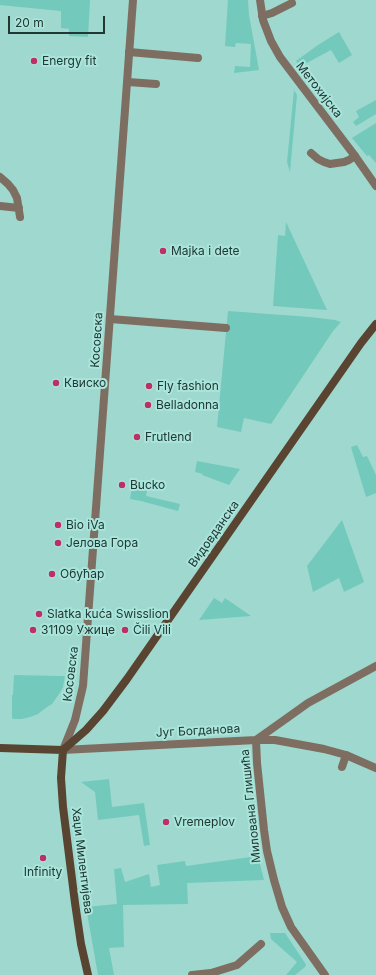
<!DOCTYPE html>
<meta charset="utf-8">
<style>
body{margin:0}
#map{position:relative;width:376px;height:975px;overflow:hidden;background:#9ed8ce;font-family:Inter,sans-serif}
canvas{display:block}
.scale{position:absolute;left:8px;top:16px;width:97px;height:18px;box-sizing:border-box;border:2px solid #203834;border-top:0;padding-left:5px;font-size:12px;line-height:14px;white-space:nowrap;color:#203834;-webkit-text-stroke:3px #aae5db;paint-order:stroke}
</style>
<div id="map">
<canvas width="376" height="975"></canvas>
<div class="scale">20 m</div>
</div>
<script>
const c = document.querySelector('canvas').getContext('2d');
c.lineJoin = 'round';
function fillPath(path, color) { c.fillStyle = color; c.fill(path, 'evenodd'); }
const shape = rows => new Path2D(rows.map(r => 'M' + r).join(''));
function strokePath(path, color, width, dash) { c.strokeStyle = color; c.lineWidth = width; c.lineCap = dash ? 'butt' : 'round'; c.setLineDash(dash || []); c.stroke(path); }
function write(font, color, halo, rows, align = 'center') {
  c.font = font + ' Inter,sans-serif'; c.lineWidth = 4; c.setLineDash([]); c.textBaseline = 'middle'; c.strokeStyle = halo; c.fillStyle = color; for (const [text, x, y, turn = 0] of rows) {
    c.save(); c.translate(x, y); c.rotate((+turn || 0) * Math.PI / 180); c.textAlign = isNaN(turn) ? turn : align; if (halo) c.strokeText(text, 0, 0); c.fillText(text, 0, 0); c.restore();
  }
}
fillPath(shape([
 [0,0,90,0,88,37,69,36,69,29,61,28,61,11,0,5],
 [228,0,248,0,249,15,259,70,234,73,235,66,250,67,251,44,236,43,235,47,225,46],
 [339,32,352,55,339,63,331,50,303,65,306,69,302,71,296,61,318,45],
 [294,90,297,95,290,172,287,162],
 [376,100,376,114,356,126,353,122,359,117,356,111],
 [376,123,376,163,369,155,367,156,352,138],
 [286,222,327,310,273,306,278,235,285,236],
 [228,311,310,317,335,320,341,322,333,331,271,424,244,418,241,432,217,427],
 [357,445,363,457,367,456,376,475,376,493,366,497,351,447],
 [197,461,240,469,229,485,202,475,203,474,195,472],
 [132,487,147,491,146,496,180,504,178,511,141,501,130,499],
 [342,520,364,582,344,592,339,578,313,592,307,566],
 [214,598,222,603,225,598,251,616,199,620],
 [14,675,58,676,65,676,63,687,59,694,52,704,47,707,38,714,30,717,22,719,13,719,12,717,12,695,13,695],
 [109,779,112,807,144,803,150,845,144,846,139,815,98,820,95,792,81,782],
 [258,856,264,880,187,883,188,904,123,905,124,947,109,948,114,975,98,975,86,907,117,904,114,869,121,868,125,882,149,874,151,887,160,885,157,865,185,861,186,866],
 [270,933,285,933,305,963,306,965,305,967,295,975,286,975,297,962,271,939]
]), '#73cabc');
strokePath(shape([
 [262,16,272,13,292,3],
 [129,52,198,58],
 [128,82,156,84],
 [311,153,318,159,324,162,330,164,344,162,349,160,355,156],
 [0,177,8,184,13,190,17,198,20,217],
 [0,206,19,208],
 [110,319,226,328],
 [342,767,346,755],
 [192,975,211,973,237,965,261,944]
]), '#7e6e61', 8);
strokePath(shape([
 [133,0,83,686,75,720,63,750,256,740,275,740,324,749,346,755,376,768],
 [260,0,263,20,271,41,280,57,355,156,376,186],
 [256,740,257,763,264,830,267,851,274,880,282,907,291,927,325,975],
 [256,740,287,718,308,703,376,666]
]), '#7e6e61', 8);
strokePath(shape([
 [0,748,63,750],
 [63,750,86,730,103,711,127,679,361,343,376,324],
 [63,750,61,778,63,807,75,903,81,944,88,975]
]), '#594331', 8);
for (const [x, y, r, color] of [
 [34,61,4,"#bc3065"],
 [163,251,4,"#bc3065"],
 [56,383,4,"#bc3065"],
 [149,386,4,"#bc3065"],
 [148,405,4,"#bc3065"],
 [137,437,4,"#bc3065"],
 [122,485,4,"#bc3065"],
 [58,525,4,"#bc3065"],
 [58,543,4,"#bc3065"],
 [52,574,4,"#bc3065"],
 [39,614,4,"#bc3065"],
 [33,630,4,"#bc3065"],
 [125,630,4,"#bc3065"],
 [166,822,4,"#bc3065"],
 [43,858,4,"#bc3065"]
]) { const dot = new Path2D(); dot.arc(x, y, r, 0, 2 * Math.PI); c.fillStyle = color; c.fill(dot); strokePath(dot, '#aae5db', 1.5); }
write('12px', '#203834', '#aae5db', [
 ["Energy fit",42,61],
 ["Majka i dete",171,251],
 ["Квиско",64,383],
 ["Fly fashion",157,386],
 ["Belladonna",156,405],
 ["Frutlend",145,437],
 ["Bucko",130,485],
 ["Bio iVa",66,525],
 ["Јелова Гора",66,543],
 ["Обућар",60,574],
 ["Slatka kuća Swisslion",47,614],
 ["31109 Ужице",41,630],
 ["Čili Vili",133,630],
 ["Vremeplov",174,822],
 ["Infinity",43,872,"center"]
], 'left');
write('12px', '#203834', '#aae5db', [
 ["Метохијска",319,90,52],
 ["Косовска",97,340,-86],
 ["Видовданска",214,534,-55],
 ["Косовска",71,674,-83],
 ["Југ Богданова",198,731,-3],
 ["Милована Глишића",251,806,-96],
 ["Хаџи Милентијева",82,861,83]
]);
</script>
